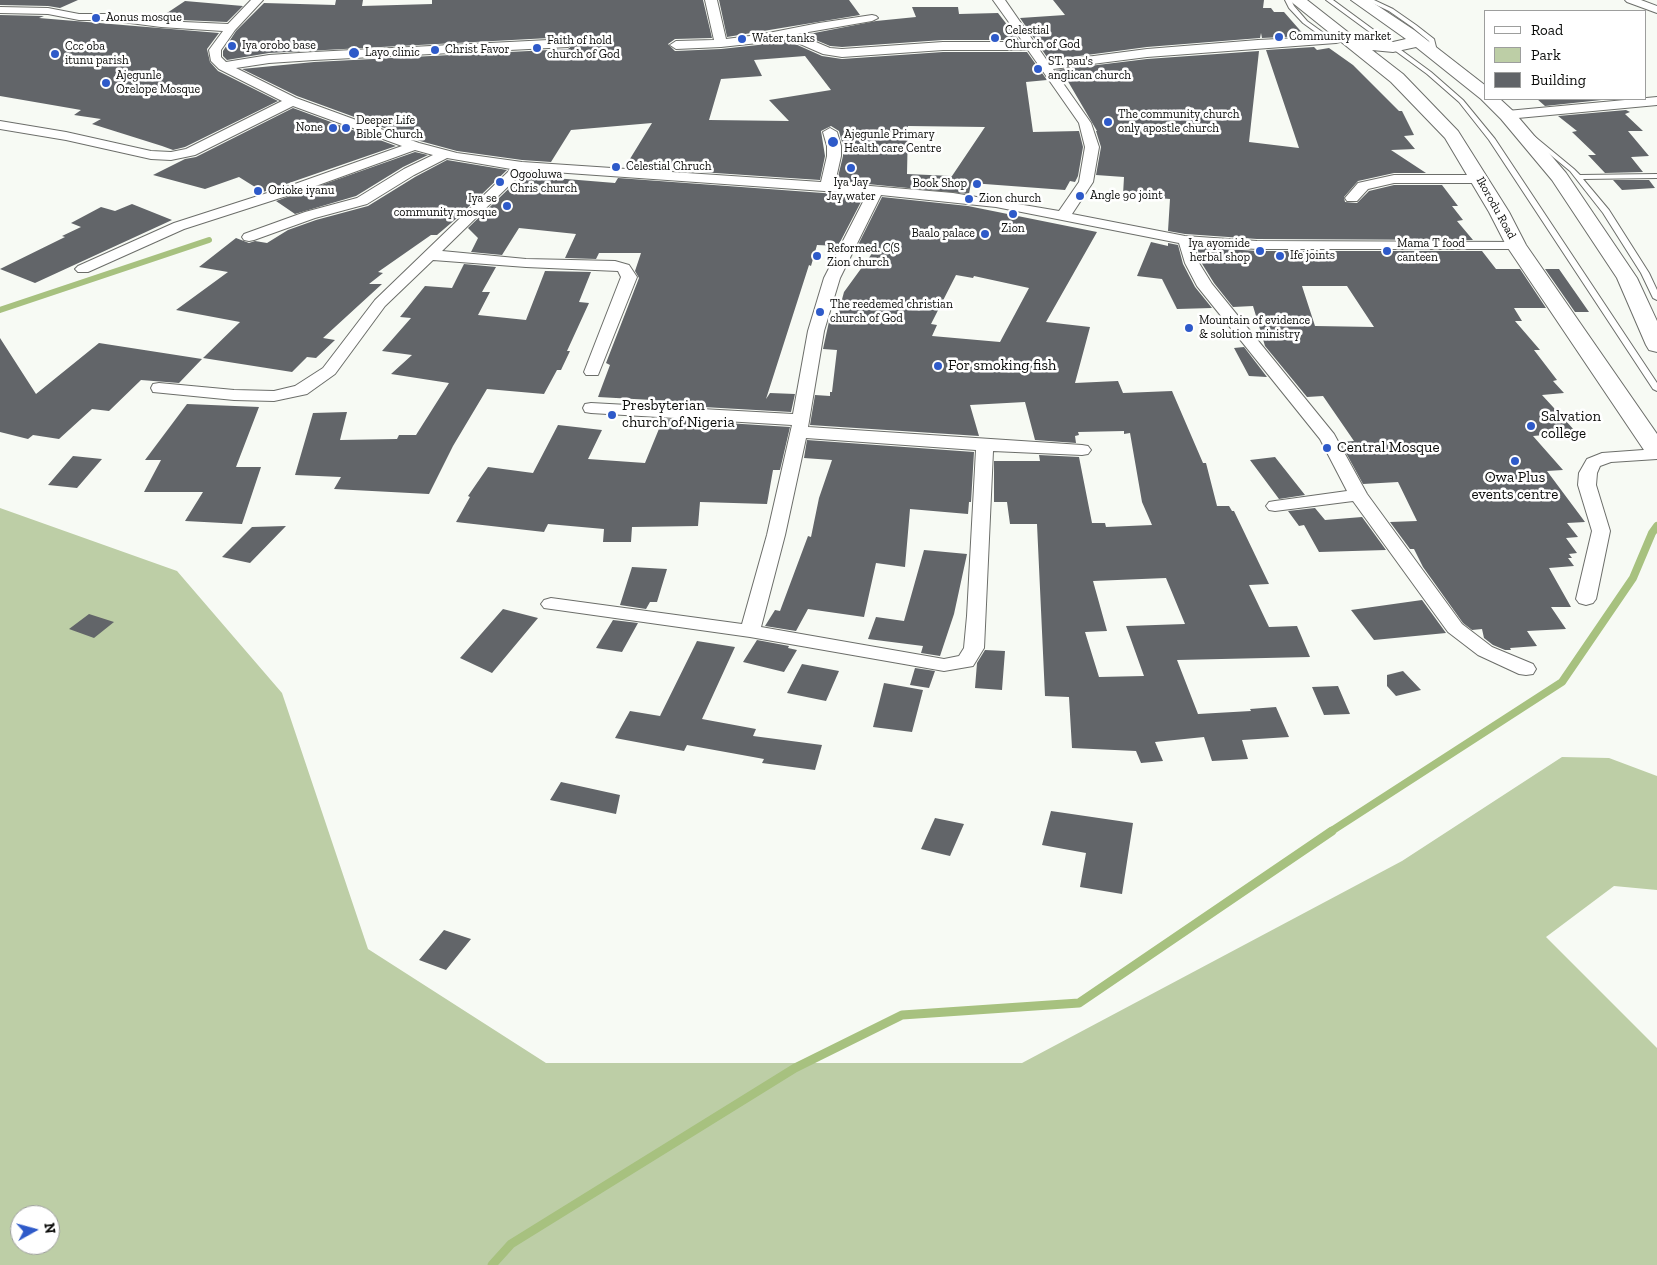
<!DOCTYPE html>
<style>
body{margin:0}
#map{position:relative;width:1657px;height:1265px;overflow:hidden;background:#f7faf4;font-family:"Zilla Slab",serif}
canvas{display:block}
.legend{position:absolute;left:1484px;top:10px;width:162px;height:90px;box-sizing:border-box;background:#fff;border:1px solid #9d9e9d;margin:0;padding:6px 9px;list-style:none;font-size:15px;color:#0b0c0a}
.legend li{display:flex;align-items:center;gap:10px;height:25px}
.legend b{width:25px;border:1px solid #9d9e9d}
.north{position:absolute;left:10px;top:1205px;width:50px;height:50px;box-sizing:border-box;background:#fff;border:1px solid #9d9e9d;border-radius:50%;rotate:83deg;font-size:14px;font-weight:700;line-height:20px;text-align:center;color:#0b0c0a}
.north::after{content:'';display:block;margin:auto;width:18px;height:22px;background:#2e5ac9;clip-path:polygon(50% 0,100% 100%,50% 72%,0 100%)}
</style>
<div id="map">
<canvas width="1657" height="1265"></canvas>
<ul class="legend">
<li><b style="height:6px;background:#fff"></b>Road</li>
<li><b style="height:14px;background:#bdcea6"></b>Park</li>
<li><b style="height:14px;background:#626569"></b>Building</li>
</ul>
<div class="north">N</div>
</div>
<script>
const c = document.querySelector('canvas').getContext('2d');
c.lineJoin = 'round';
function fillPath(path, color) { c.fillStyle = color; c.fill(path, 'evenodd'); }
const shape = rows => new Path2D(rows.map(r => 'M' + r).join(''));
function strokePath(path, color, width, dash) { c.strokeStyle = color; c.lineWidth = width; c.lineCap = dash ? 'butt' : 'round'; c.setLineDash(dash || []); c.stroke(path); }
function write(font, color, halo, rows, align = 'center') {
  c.font = font + ' "Zilla Slab",serif'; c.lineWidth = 5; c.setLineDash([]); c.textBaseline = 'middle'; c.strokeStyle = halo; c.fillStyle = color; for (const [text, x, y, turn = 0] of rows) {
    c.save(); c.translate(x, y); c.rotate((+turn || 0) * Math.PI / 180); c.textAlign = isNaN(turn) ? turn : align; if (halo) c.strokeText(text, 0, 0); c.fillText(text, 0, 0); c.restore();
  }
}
fillPath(shape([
 [0,508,177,571,282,693,368,949,546,1063,1022,1063,1402,861,1562,757,1609,758,1657,776,1657,890,1614,886,1546,937,1657,1048,1657,1265,0,1265],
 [20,1215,50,1215,50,1245,20,1245]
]), '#bdcea6');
strokePath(shape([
 [0,310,209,240]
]), '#a7c17f', 6);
strokePath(shape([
 [1330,832,1562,682,1633,578,1652,533,1657,526]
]), '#a7c17f', 8);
strokePath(shape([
 [492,1265,511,1244,795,1068,902,1015,1079,1003,1332,831]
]), '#a7c17f', 9);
fillPath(shape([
 [0,0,78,0,60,8,48,6,0,5],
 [336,0,363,0,362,6,432,4,432,0,703,0,712,38,675,39,668,44,675,51,721,49,758,45,784,39,822,56,842,59,943,52,1027,52,1047,80,1026,82,1033,132,1079,131,1083,147,1078,176,1075,182,1070,181,1065,190,971,183,969,194,837,181,843,156,843,146,839,131,831,126,821,131,825,156,820,180,625,167,652,123,571,130,551,162,522,160,457,151,420,141,297,96,242,69,314,62,568,49,576,42,568,37,269,53,227,60,223,56,223,51,236,31,264,3,335,5],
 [805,56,831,90,769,100,789,121,709,120,721,79,762,76,754,60],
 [908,126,985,127,952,176,907,174],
 [719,0,849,0,860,15,727,37],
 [1053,0,1264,0,1263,8,1271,8,1274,12,1284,12,1305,36,1262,38,1261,33,1260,38,1147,47,1049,60,1020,18,1065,15],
 [185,1,243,6,227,22,158,19],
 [912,7,958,7,959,14,998,13,1019,40,943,40,842,47,830,46,804,35,876,21,916,17],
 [0,15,44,16,39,18,219,33,207,49,210,62,218,71,278,101,185,147,173,150,162,146,92,124,101,119,74,115,81,110,0,96],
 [1314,47,1317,50,1329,48,1353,65,1399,111,1402,111,1414,135,1404,136,1415,149,1391,150,1426,173,1394,173,1358,181,1344,197,1345,202,1357,203,1369,191,1394,185,1442,185,1458,206,1452,206,1463,220,1457,221,1473,240,1257,239,1185,234,1168,231,1170,199,1123,195,1124,177,1096,175,1101,147,1096,131,1097,131,1066,78,1062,79,1056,70,1147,59,1259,51,1249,142,1299,148,1266,50],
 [1537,99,1611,99,1545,106],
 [293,108,396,146,263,192,239,177,205,189,153,175,185,159,196,157],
 [1626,110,1630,112,1625,114,1643,131,1628,131,1649,156,1631,157,1643,172,1605,173,1588,155,1596,155,1572,132,1577,131,1558,116],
 [415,152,428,155,403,167,356,196,295,214,276,201],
 [447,160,507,170,457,218,437,235,431,235,378,272,383,273,369,284,382,284,323,338,335,340,316,358,307,357,292,372,203,358,240,322,176,310,228,272,199,267,236,238,249,243,255,241,267,243,288,230,316,220,368,206,415,177],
 [526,172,545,173,542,177,615,183,618,178,864,196,838,246,817,245,811,266,809,265,766,399,770,393,795,394,791,412,668,405,670,401,598,397,610,365,606,363,639,278,635,271,641,253,599,253,596,259,565,258,576,234,519,228,502,255,471,252,478,238,468,228],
 [1613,180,1649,180,1655,188,1622,190],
 [882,197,968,206,1097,232,1046,322,1090,327,1075,383,1118,381,1123,393,1172,391,1203,463,1206,463,1217,506,1229,506,1232,511,1234,511,1269,584,1249,585,1269,627,1297,626,1310,657,1177,660,1198,714,1251,711,1250,709,1276,707,1289,737,1242,740,1248,759,1212,761,1204,737,1155,742,1163,761,1141,763,1136,751,1072,748,1069,697,1045,696,1037,524,1010,524,1007,502,994,502,994,461,1040,461,1039,455,1079,457,1092,523,1105,523,1106,527,1152,525,1142,502,1130,433,1124,434,1124,431,1078,432,1079,435,1075,436,1076,443,1035,440,1025,402,970,405,979,436,810,425,815,395,830,396,830,392,832,392,837,350,823,349,830,317,837,318,844,292,876,248,857,247],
 [956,275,973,278,974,276,1029,288,1000,342,932,336,937,325,931,324],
 [1166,578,1185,624,1126,626,1144,676,1099,677,1085,632,1107,631,1093,581],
 [132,204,172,220,35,283,0,269,65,237,62,236,81,227,71,223,101,207,115,211],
 [1151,242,1168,246,1168,243,1178,245,1183,264,1195,287,1212,308,1177,309,1162,279,1137,276],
 [1197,247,1257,251,1482,251,1496,269,1520,269,1546,308,1514,308,1522,321,1515,321,1540,350,1534,350,1557,380,1553,381,1564,393,1542,395,1576,432,1533,436,1563,470,1547,471,1585,522,1567,523,1578,537,1566,538,1577,553,1569,554,1572,558,1568,558,1574,566,1549,568,1571,607,1551,607,1566,629,1527,631,1537,646,1510,648,1511,650,1505,650,1493,645,1484,638,1482,629,1472,630,1463,623,1423,567,1414,549,1410,549,1390,522,1417,521,1398,482,1363,484,1340,442,1354,441,1323,396,1307,397,1265,346,1253,306,1233,307,1214,283,1201,262],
 [1302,286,1347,286,1374,327,1315,326],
 [464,264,496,267,482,292,490,292,478,315,526,320,545,271,591,272,579,302,589,303,567,351,570,351,561,370,557,370,544,394,487,389,453,446,429,494,334,489,341,477,295,475,313,413,347,412,340,440,397,439,399,435,416,435,449,383,391,374,412,355,382,351,411,318,400,317,425,286,452,288],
 [1545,269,1559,269,1589,312,1575,312],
 [0,338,36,394,99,343,202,359,179,383,141,380,109,411,92,409,59,439,33,435,28,439,0,432],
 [1244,347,1267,377,1249,376,1234,348],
 [187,404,259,407,236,467,261,467,242,524,185,521,203,492,144,492,161,460,145,460],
 [663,419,790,427,780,470,773,470,767,504,700,502,698,526,632,527,631,542,603,542,604,529,548,524,544,532,456,522,470,497,468,496,488,467,533,473,558,425,602,430,588,459,645,463],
 [807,440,974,452,971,502,969,502,968,514,910,509,905,567,876,563,864,617,808,609,796,631,765,626,775,610,780,611,808,536,811,537,819,498,832,460,804,458],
 [73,456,102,459,77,488,48,485],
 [1275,457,1305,495,1279,499,1250,460],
 [1315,508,1325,520,1362,517,1386,550,1319,552,1304,525,1299,526,1288,511],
 [286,526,250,563,222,557,252,527],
 [924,550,967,554,954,614,940,656,921,653,923,646,868,639,876,617,904,621],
 [632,567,667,569,657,602,650,602,646,609,620,605],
 [1422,600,1446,633,1374,640,1351,610],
 [503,609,538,618,492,673,460,658],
 [89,614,114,622,94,638,69,629],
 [613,620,638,623,622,652,596,648],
 [757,640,789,646,788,648,797,650,784,672,743,662],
 [697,641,735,647,702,719,756,729,753,736,822,745,815,770,762,763,764,759,687,745,684,751,615,738,630,711,660,716],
 [985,650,1005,651,1002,690,975,688,977,663],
 [802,664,839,671,826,701,787,693],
 [915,668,935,671,929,688,910,685],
 [1403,671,1421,690,1396,696,1387,686,1387,675],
 [884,683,923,690,912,732,873,727],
 [1338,686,1350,714,1324,715,1312,687],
 [561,782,620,795,616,814,550,800],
 [1051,811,1133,823,1122,894,1080,887,1086,853,1042,845],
 [935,818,964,824,950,856,921,849],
 [444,930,471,939,446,970,419,960]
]), '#626569');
const service = shape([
 [1285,0,1291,0,1294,6,1307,21,1325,34,1343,40,1343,42,1321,36,1303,23,1289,8,1285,0],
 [1326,0,1333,0,1431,72,1463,100,1495,139,1657,383,1657,391,1653,389,1489,140,1459,102,1427,74,1326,0],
 [1366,0,1374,0,1393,9,1416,25,1434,39,1438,55,1433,54,1429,41,1412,27,1389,11,1366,0],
 [1530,136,1534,136,1574,169,1580,175,1657,174,1657,178,1583,179,1609,210,1649,273,1657,290,1657,300,1653,298,1641,273,1603,213,1570,171,1530,138,1530,136]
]);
const minor = shape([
 [251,0,263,0,235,30,221,50,221,57,226,62,269,55,314,52,568,39,574,43,568,47,314,60,269,63,236,68,296,98,419,143,457,153,522,162,821,182,827,156,827,146,823,132,830,128,837,132,841,146,841,156,835,183,953,193,1059,211,1079,182,1085,147,1079,123,1028,50,943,50,842,57,823,54,784,37,758,43,721,47,676,49,670,45,676,41,714,40,705,0,717,0,726,39,758,35,819,23,872,15,876,16,878,18,872,21,797,34,830,48,842,49,943,42,1023,42,993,0,1005,0,1048,62,1147,49,1258,40,1340,36,1342,39,1340,42,1336,43,1147,57,1053,69,1091,123,1099,147,1093,182,1072,214,1185,236,1257,241,1521,242,1523,245,1521,248,1516,249,1257,249,1194,245,1199,263,1212,284,1334,434,1367,494,1462,624,1492,647,1533,664,1536,669,1533,674,1526,675,1519,674,1478,655,1448,632,1353,501,1275,511,1269,510,1266,506,1269,502,1275,501,1347,491,1320,439,1197,286,1185,263,1179,243,996,207,881,195,840,278,824,331,808,427,1082,445,1088,446,1091,450,1088,454,1082,455,993,451,984,648,973,666,944,671,750,637,544,608,541,604,544,600,551,598,742,624,767,535,792,425,591,413,585,412,583,408,585,404,591,403,793,414,808,331,824,278,867,194,525,170,442,251,526,259,615,261,629,265,637,277,598,375,586,375,584,372,621,277,618,271,526,267,433,260,385,306,335,374,307,394,274,401,234,400,153,392,151,388,153,384,159,383,234,390,274,391,295,386,323,368,375,300,511,169,447,158,414,175,367,204,315,218,254,240,249,241,244,240,242,237,244,234,305,212,357,198,404,169,433,155,415,150,302,191,184,229,88,272,78,272,75,269,78,266,174,223,292,185,402,146,293,106,195,155,171,160,151,159,66,140,0,129,0,121,66,132,151,151,171,152,186,149,282,101,219,69,211,61,209,50,223,31,161,27,107,20,79,20,48,14,0,13,0,7,48,8,79,14,107,14,161,21,228,24,251,0],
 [806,438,976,450,967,616,964,648,959,656,944,659,761,627,785,535,806,438],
 [1625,0,1641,0,1657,6,1657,13,1627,2,1625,0],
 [1657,97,1657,105,1507,119,1501,115,1507,111,1657,97],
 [1394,175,1479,175,1486,179,1479,183,1394,183,1368,189,1357,201,1347,201,1345,198,1358,183,1394,175],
 [1657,449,1657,459,1611,462,1600,466,1597,473,1596,485,1610,531,1596,599,1593,603,1586,605,1579,603,1576,599,1592,531,1578,485,1579,473,1587,459,1602,453,1657,449]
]);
const trunk = shape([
 [1289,0,1307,0,1358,40,1393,42,1406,39,1351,0,1369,0,1414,30,1486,86,1486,99,1500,99,1513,111,1566,173,1637,278,1657,321,1657,352,1649,350,1646,345,1617,278,1552,180,1501,119,1481,99,1416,47,1393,52,1372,50,1403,74,1458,131,1509,212,1526,245,1657,434,1657,458,1648,456,1506,245,1489,212,1445,138,1391,82,1289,0]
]);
strokePath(service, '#6c6e6a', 2);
strokePath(minor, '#6c6e6a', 2);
strokePath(trunk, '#6c6e6a', 2);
fillPath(service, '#fff');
fillPath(minor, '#fff');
fillPath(trunk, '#fff');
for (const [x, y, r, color] of [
 [96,18,5,"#2e5ac9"],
 [1279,37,5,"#2e5ac9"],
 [995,38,5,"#2e5ac9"],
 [742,39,5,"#2e5ac9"],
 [232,46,5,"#2e5ac9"],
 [537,48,5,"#2e5ac9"],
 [435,50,5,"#2e5ac9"],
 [354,53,6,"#2e5ac9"],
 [55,54,5,"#2e5ac9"],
 [1038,69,5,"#2e5ac9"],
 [106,83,5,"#2e5ac9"],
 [1108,122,5,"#2e5ac9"],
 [333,128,5,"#2e5ac9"],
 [346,128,5,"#2e5ac9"],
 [833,142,6,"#2e5ac9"],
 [616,167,5,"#2e5ac9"],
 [851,168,5,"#2e5ac9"],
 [500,182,5,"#2e5ac9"],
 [977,184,5,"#2e5ac9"],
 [258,191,5,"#2e5ac9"],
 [1080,196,5,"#2e5ac9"],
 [969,199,5,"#2e5ac9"],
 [507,206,5,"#2e5ac9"],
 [1013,214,5,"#2e5ac9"],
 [985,234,5,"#2e5ac9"],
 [1260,251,5,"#2e5ac9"],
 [1387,251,5,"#2e5ac9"],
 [817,256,5,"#2e5ac9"],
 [1280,256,5,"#2e5ac9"],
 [820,312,5,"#2e5ac9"],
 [1189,328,5,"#2e5ac9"],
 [938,366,5,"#2e5ac9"],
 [612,415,5,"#2e5ac9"],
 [1531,426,5,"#2e5ac9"],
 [1327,448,5,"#2e5ac9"],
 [1515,461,5,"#2e5ac9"]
]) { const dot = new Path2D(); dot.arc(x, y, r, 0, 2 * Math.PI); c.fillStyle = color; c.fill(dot); strokePath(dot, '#fff', 2); }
write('12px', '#0b0c0a', '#fff', [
 ["Aonus mosque",106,18],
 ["Celestial",1005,31],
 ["Church of God",1005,45],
 ["Community market",1289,37],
 ["Water tanks",752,39],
 ["Faith of hold",547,41],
 ["church of God",547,55],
 ["Iya orobo base",242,46],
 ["Ccc oba",65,47],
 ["itunu parish",65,61],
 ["Christ Favor",445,50],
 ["Layo clinic",365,53],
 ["ST. pau's",1048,62],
 ["anglican church",1048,76],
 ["Ajegunle",116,76],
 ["Orelope Mosque",116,90],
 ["The community church",1118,115],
 ["only apostle church",1118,129],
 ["Deeper Life",356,121],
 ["Bible Church",356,135],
 ["None",323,128,"right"],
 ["Ajegunle Primary",844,135],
 ["Health care Centre",844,149],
 ["Celestial Chruch",626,167],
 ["Ogooluwa",510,175],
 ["Chris church",510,189],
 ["Iya Jay",851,183,"center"],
 ["Jay water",851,197,"center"],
 ["Book Shop",967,184,"right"],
 ["Orioke iyanu",268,191],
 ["Angle 90 joint",1090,196],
 ["Iya se",497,199,"right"],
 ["community mosque",497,213,"right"],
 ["Zion church",979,199],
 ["Zion",1013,229,"center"],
 ["Baalo palace",975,234,"right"],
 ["Iya ayomide",1250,244,"right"],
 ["herbal shop",1250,258,"right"],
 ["Mama T food",1397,244],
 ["canteen",1397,258],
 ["Reformed. C(S",827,249],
 ["Zion church",827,263],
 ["Ife joints",1290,256],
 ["The reedemed christian",830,305],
 ["church of God",830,319],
 ["Mountain of evidence",1199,321],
 ["& solution ministry",1199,335]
], 'left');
write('12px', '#0b0c0a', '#fff', [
 ["Ikorodu Road",1496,208,61]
]);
write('15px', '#0b0c0a', '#fff', [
 ["For smoking fish",948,366],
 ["Presbyterian",622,406],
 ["church of Nigeria",622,423],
 ["Salvation",1541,417],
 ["college",1541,434],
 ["Central Mosque",1337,448],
 ["Owa Plus",1515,478,"center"],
 ["events centre",1515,495,"center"]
], 'left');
</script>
